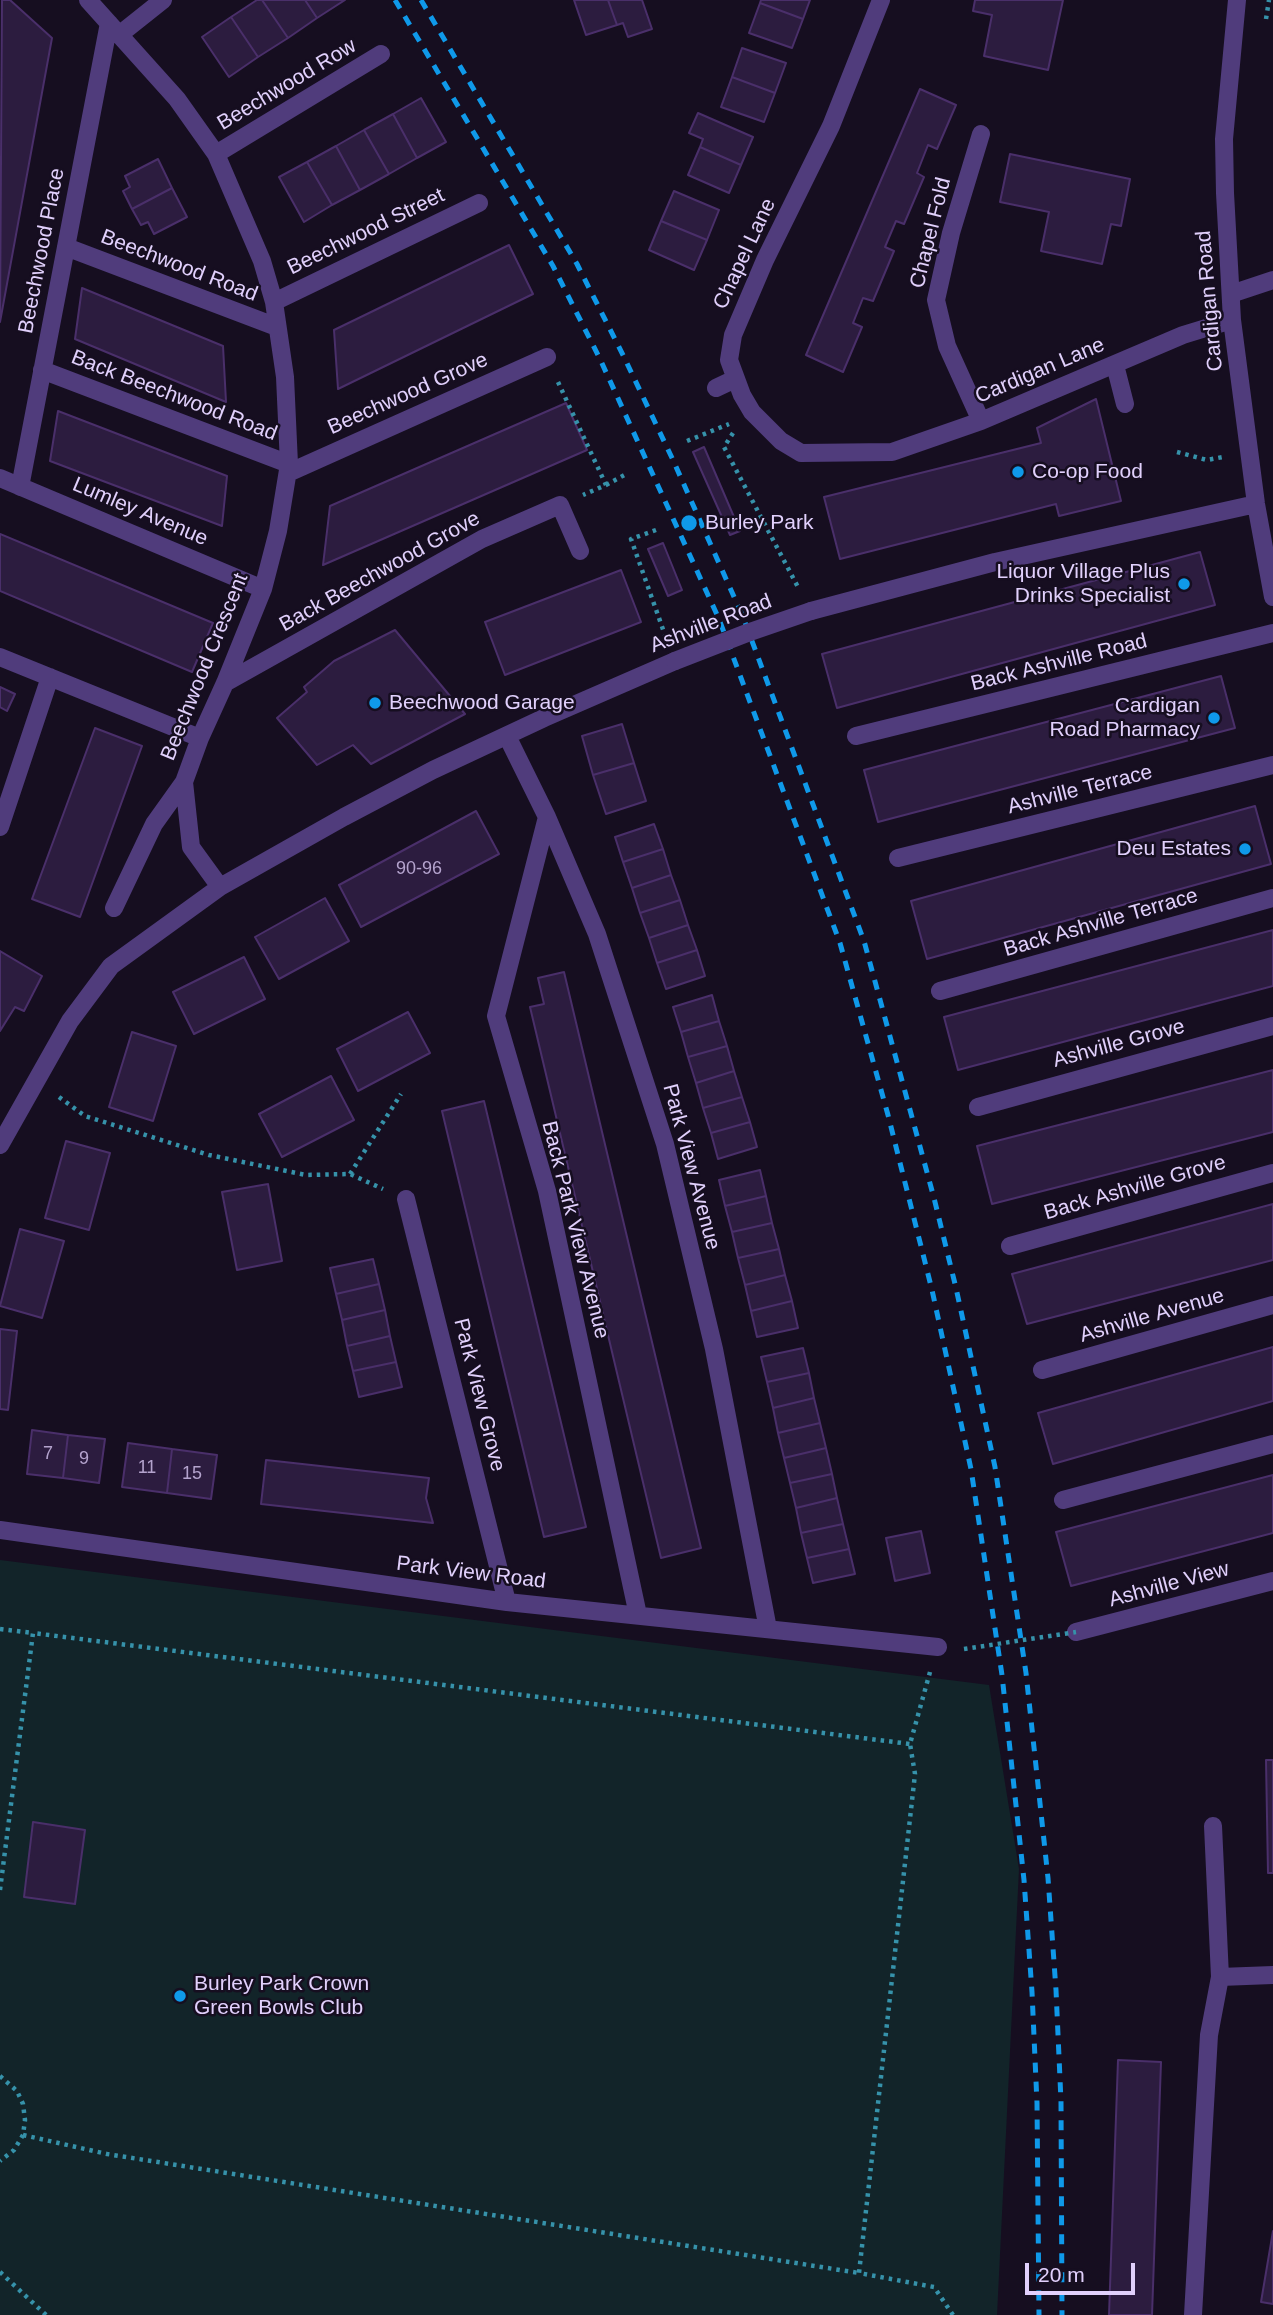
<!DOCTYPE html>
<style>
body{margin:0}
#map{position:relative;width:1273px;height:2315px;overflow:hidden;background:#160e20;font-family:Arial,sans-serif}
canvas{display:block}
.scale{position:absolute;left:1025px;top:2263px;width:110px;height:32px;box-sizing:border-box;border:4px solid #e1d0fc;border-top:0;padding-left:9px;font-size:21px;line-height:24px;white-space:nowrap;color:#e1d0fc;-webkit-text-stroke:5px #160e20;paint-order:stroke}
</style>
<div id="map">
<canvas width="1273" height="2315"></canvas>
<div class="scale">20 m</div>
</div>
<script>
const c = document.querySelector('canvas').getContext('2d');
c.lineJoin = 'round';
function fillPath(path, color) { c.fillStyle = color; c.fill(path, 'evenodd'); }
const shape = rows => new Path2D(rows.map(r => 'M' + r).join(''));
function strokePath(path, color, width, dash) { c.strokeStyle = color; c.lineWidth = width; c.lineCap = dash ? 'butt' : 'round'; c.setLineDash(dash || []); c.stroke(path); }
function write(font, color, halo, rows, align = 'center') {
  c.font = font + ' Arial,sans-serif'; c.lineWidth = 5; c.setLineDash([]); c.textBaseline = 'middle'; c.strokeStyle = halo; c.fillStyle = color; for (const [text, x, y, turn = 0] of rows) {
    c.save(); c.translate(x, y); c.rotate((+turn || 0) * Math.PI / 180); c.textAlign = isNaN(turn) ? turn : align; if (halo) c.strokeText(text, 0, 0); c.fillText(text, 0, 0); c.restore();
  }
}
fillPath(shape([
 [0,1560,989,1685,1019,1869,997,2315,0,2315]
]), '#122429');
const building = shape([
 [2,0,10,0,52,38,0,322,2,0],
 [257,0,262,0,288,38,258,57,231,17,257,0],
 [262,0,305,0,317,18,288,38,262,0],
 [305,0,345,0,317,18,305,0],
 [574,0,608,0,617,25,586,35,574,0],
 [608,0,642,0,652,29,628,37,623,23,617,25,608,0],
 [761,0,810,0,803,19,760,3,761,0],
 [975,0,1063,0,1048,70,984,56,992,15,973,11,975,0],
 [760,3,803,19,792,48,749,33,760,3],
 [231,17,258,57,229,77,202,37,231,17],
 [742,48,786,63,775,93,732,77,742,48],
 [732,77,775,93,764,122,721,107,732,77],
 [920,89,956,105,937,149,928,145,917,173,924,177,904,224,896,221,885,247,894,251,873,301,863,298,853,323,862,327,843,372,806,355,920,89],
 [421,98,446,142,417,158,393,114,421,98],
 [698,113,753,137,741,165,700,147,703,139,689,133,698,113],
 [393,114,417,158,389,174,364,130,393,114],
 [364,130,389,174,360,190,336,146,364,130],
 [336,146,360,190,332,205,307,162,336,146],
 [700,147,741,165,729,193,688,175,700,147],
 [1010,154,1130,179,1121,226,1111,224,1102,264,1041,251,1049,212,1000,202,1010,154],
 [158,159,172,188,132,209,123,191,130,187,125,176,158,159],
 [307,162,332,205,304,222,279,177,307,162],
 [172,188,187,217,154,234,148,222,141,225,132,209,172,188],
 [674,191,719,210,707,240,661,221,674,191],
 [661,221,707,240,694,270,649,250,661,221],
 [509,245,533,294,338,389,334,330,509,245],
 [82,288,223,346,226,402,75,339,82,288],
 [1096,399,1121,501,1059,516,1056,504,840,559,824,497,1041,443,1037,428,1096,399],
 [566,403,587,450,323,565,330,506,566,403],
 [58,411,227,476,222,526,50,461,58,411],
 [704,447,740,531,730,535,693,452,704,447],
 [0,534,213,623,192,672,0,591,0,534],
 [663,543,682,590,668,596,648,549,663,543],
 [1200,552,1215,605,837,708,822,654,1200,552],
 [621,570,641,622,505,675,485,622,621,570],
 [395,630,465,714,371,764,353,745,317,765,277,718,307,692,304,687,334,661,395,630],
 [1221,676,1235,728,878,822,864,770,1221,676],
 [0,687,15,694,7,711,0,707,0,687],
 [622,724,634,763,593,775,582,736,622,724],
 [95,728,142,746,80,917,32,899,95,728],
 [634,763,646,801,606,814,593,775,634,763],
 [1255,806,1271,864,927,959,911,901,1255,806],
 [476,811,499,854,361,927,339,885,476,811],
 [654,824,663,849,623,862,615,837,654,824],
 [663,849,671,875,632,888,623,862,663,849],
 [671,875,680,900,640,913,632,888,671,875],
 [325,898,349,941,279,979,255,937,325,898],
 [680,900,688,925,649,938,640,913,680,900],
 [688,925,697,950,657,963,649,938,688,925],
 [1273,930,1273,986,958,1070,944,1017,1273,930],
 [697,950,705,976,666,989,657,963,697,950],
 [0,951,42,976,24,1011,15,1007,0,1031,0,951],
 [244,957,265,999,194,1034,173,992,244,957],
 [564,972,701,1548,661,1558,530,1007,544,1004,538,978,564,972],
 [712,995,719,1021,681,1032,673,1007,712,995],
 [408,1012,430,1053,358,1091,337,1049,408,1012],
 [719,1021,727,1046,688,1057,681,1032,719,1021],
 [132,1032,176,1046,153,1121,109,1107,132,1032],
 [727,1046,734,1071,696,1083,688,1057,727,1046],
 [1273,1070,1273,1132,992,1204,977,1146,1273,1070],
 [734,1071,742,1097,703,1108,696,1083,734,1071],
 [331,1076,354,1120,282,1157,259,1114,331,1076],
 [742,1097,750,1122,711,1133,703,1108,742,1097],
 [484,1101,586,1527,544,1537,442,1111,484,1101],
 [750,1122,757,1147,718,1159,711,1133,750,1122],
 [66,1141,110,1153,89,1230,45,1218,66,1141],
 [760,1170,766,1196,725,1206,719,1180,760,1170],
 [268,1184,282,1261,237,1270,222,1192,268,1184],
 [766,1196,772,1223,732,1232,725,1206,766,1196],
 [1273,1204,1273,1260,1027,1324,1012,1274,1273,1204],
 [772,1223,779,1249,738,1258,732,1232,772,1223],
 [20,1229,64,1241,42,1318,0,1306,20,1229],
 [779,1249,785,1275,745,1285,738,1258,779,1249],
 [373,1259,379,1284,336,1294,330,1268,373,1259],
 [785,1275,792,1301,751,1311,745,1285,785,1275],
 [379,1284,385,1310,342,1320,336,1294,379,1284],
 [792,1301,798,1328,757,1337,751,1311,792,1301],
 [385,1310,390,1336,347,1346,342,1320,385,1310],
 [0,1329,17,1331,8,1410,0,1409,0,1329],
 [390,1336,396,1362,353,1371,347,1346,390,1336],
 [1273,1347,1273,1401,1053,1464,1038,1413,1273,1347],
 [803,1348,809,1373,767,1382,761,1357,803,1348],
 [396,1362,402,1387,359,1397,353,1371,396,1362],
 [809,1373,814,1398,773,1408,767,1382,809,1373],
 [814,1398,820,1423,778,1433,773,1408,814,1398],
 [820,1423,826,1448,784,1458,778,1433,820,1423],
 [32,1430,68,1435,63,1478,27,1474,32,1430],
 [68,1435,105,1439,99,1483,63,1478,68,1435],
 [128,1443,172,1449,167,1493,122,1487,128,1443],
 [826,1448,832,1474,790,1483,784,1458,826,1448],
 [172,1449,217,1455,211,1499,167,1493,172,1449],
 [266,1460,429,1478,426,1498,433,1523,261,1504,266,1460],
 [832,1474,837,1498,796,1508,790,1483,832,1474],
 [1273,1475,1273,1533,1071,1586,1056,1532,1273,1475],
 [837,1498,843,1524,801,1533,796,1508,837,1498],
 [843,1524,849,1549,807,1558,801,1533,843,1524],
 [921,1531,930,1573,895,1581,886,1538,921,1531],
 [849,1549,855,1574,813,1583,807,1558,849,1549],
 [1266,1760,1273,1760,1273,1873,1268,1873,1266,1760],
 [33,1822,85,1830,75,1904,24,1897,33,1822],
 [1118,2060,1161,2062,1152,2315,1109,2315,1118,2060],
 [1273,2231,1273,2304,1261,2302,1273,2231]
]);
fillPath(building, '#2c1c3f');
strokePath(building, '#4a2f6a', 2);
strokePath(shape([
 [1266,19,1269,0],
 [558,382,606,485,583,495],
 [733,433,724,447,799,589],
 [687,441,729,424],
 [1177,452,1207,460,1223,457],
 [606,485,628,473],
 [656,530,631,539,665,635],
 [59,1097,85,1116,209,1155,306,1175,350,1174,383,1189],
 [350,1174,401,1094],
 [0,1629,33,1633],
 [930,1672,910,1744,915,1774,859,2273,934,2287,953,2315],
 [0,1890,33,1633,910,1744],
 [0,2076,17,2091,23,2104,25,2120,23,2135,14,2150,0,2161],
 [23,2135,107,2154,859,2273],
 [0,2272,46,2315]
]), '#3692aa', 4.5, [3.5, 5]);
strokePath(shape([
 [88,0,177,99,216,154,262,261,274,302,285,377,289,464,278,531,263,589,225,683,200,738,184,782,191,847,220,887],
 [881,0,831,126,765,260,733,335,729,360,742,395,752,412,781,441,801,453,892,452,981,421,1183,335,1232,320],
 [1237,0,1224,139,1225,193,1232,320,1256,504,1273,597],
 [119,35,163,0],
 [981,134,951,233,936,300,947,346,981,421],
 [216,154,381,54],
 [66,247,277,327],
 [1231,294,1273,280],
 [274,302,479,203],
 [1115,365,1125,404],
 [42,370,289,464],
 [716,388,735,379],
 [288,473,547,357],
 [0,478,263,589],
 [20,487,109,23],
 [811,611,995,562,1256,504],
 [0,657,200,738],
 [225,683,482,539,560,505,580,551],
 [507,736,547,817,597,934,665,1144,714,1349,768,1629],
 [856,736,1273,633],
 [547,817,496,1016,547,1191,638,1615],
 [0,827,50,677],
 [898,858,1273,765],
 [114,908,154,824,184,782],
 [940,991,1273,898],
 [978,1107,1273,1026],
 [0,1145,70,1021,111,966,220,887,344,817,433,770,544,718,675,661],
 [406,1199,507,1602],
 [1010,1246,1273,1173],
 [1042,1370,1273,1305],
 [1063,1500,1273,1444],
 [0,1530,507,1602,938,1647],
 [1076,1632,1273,1581],
 [1220,1977,1273,1975],
 [1193,2315,1209,2035,1220,1977,1213,1826]
]), '#503c7c', 18);
strokePath(shape([
 [395,0,553,266,600,359,719,619,840,943,888,1115,932,1290,971,1469,1002,1675,1024,1880,1032,1992,1037,2103,1039,2315],
 [421,0,577,264,624,357,673,460,743,617,864,941,934,1198,956,1288,995,1467,1026,1673,1048,1878,1056,1990,1061,2101,1062,2315]
]), '#0f99e9', 5, [10, 9]);
strokePath(shape([
 [964,1649,1076,1632]
]), '#3692aa', 4.5, [3.5, 5]);
strokePath(shape([
 [675,661,747,633,811,611]
]), '#503c7c', 18);
for (const [x, y, r, color] of [
 [1018,472,7,"#0f99e9"],
 [689,523,9,"#0f99e9"],
 [1184,584,7,"#0f99e9"],
 [375,703,7,"#0f99e9"],
 [1214,718,7,"#0f99e9"],
 [1245,849,7,"#0f99e9"],
 [180,1996,7,"#0f99e9"]
]) { const dot = new Path2D(); dot.arc(x, y, r, 0, 2 * Math.PI); c.fillStyle = color; c.fill(dot); strokePath(dot, '#160e20', 2.5); }
write('18px', '#b4a3cd', null, [
 ["90-96",419,869],
 ["7",48,1454],
 ["9",84,1459],
 ["11",147,1468],
 ["15",192,1474]
]);
write('21px', '#e1d0fc', '#160e20', [
 ["Beechwood Row",287,85,-31],
 ["Beechwood Street",366,232,-26],
 ["Chapel Fold",931,233,-76],
 ["Beechwood Place",42,251,-79],
 ["Chapel Lane",745,254,-65],
 ["Beechwood Road",179,266,21],
 ["Cardigan Road",1210,301,-95],
 ["Cardigan Lane",1040,371,-23],
 ["Beechwood Grove",408,394,-24],
 ["Back Beechwood Road",174,396,21],
 ["Lumley Avenue",140,512,23],
 ["Back Beechwood Grove",380,572,-29],
 ["Ashville Road",711,624,-21],
 ["Back Ashville Road",1059,663,-14],
 ["Beechwood Crescent",205,667,-68],
 ["Ashville Terrace",1080,790,-14],
 ["Back Ashville Terrace",1101,923,-16],
 ["Ashville Grove",1119,1044,-15],
 ["Park View Avenue",691,1167,75],
 ["Back Ashville Grove",1135,1188,-16],
 ["Back Park View Avenue",575,1230,76],
 ["Ashville Avenue",1152,1316,-16],
 ["Park View Grove",479,1395,76],
 ["Park View Road",471,1573,7],
 ["Ashville View",1169,1585,-15]
]);
write('21px', '#e1d0fc', '#160e20', [
 ["Co-op Food",1032,472],
 ["Burley Park",705,523],
 ["Liquor Village Plus",1170,572,"right"],
 ["Drinks Specialist",1170,596,"right"],
 ["Beechwood Garage",389,703],
 ["Cardigan",1200,706,"right"],
 ["Road Pharmacy",1200,730,"right"],
 ["Deu Estates",1231,849,"right"],
 ["Burley Park Crown",194,1984],
 ["Green Bowls Club",194,2008]
], 'left');
</script>
